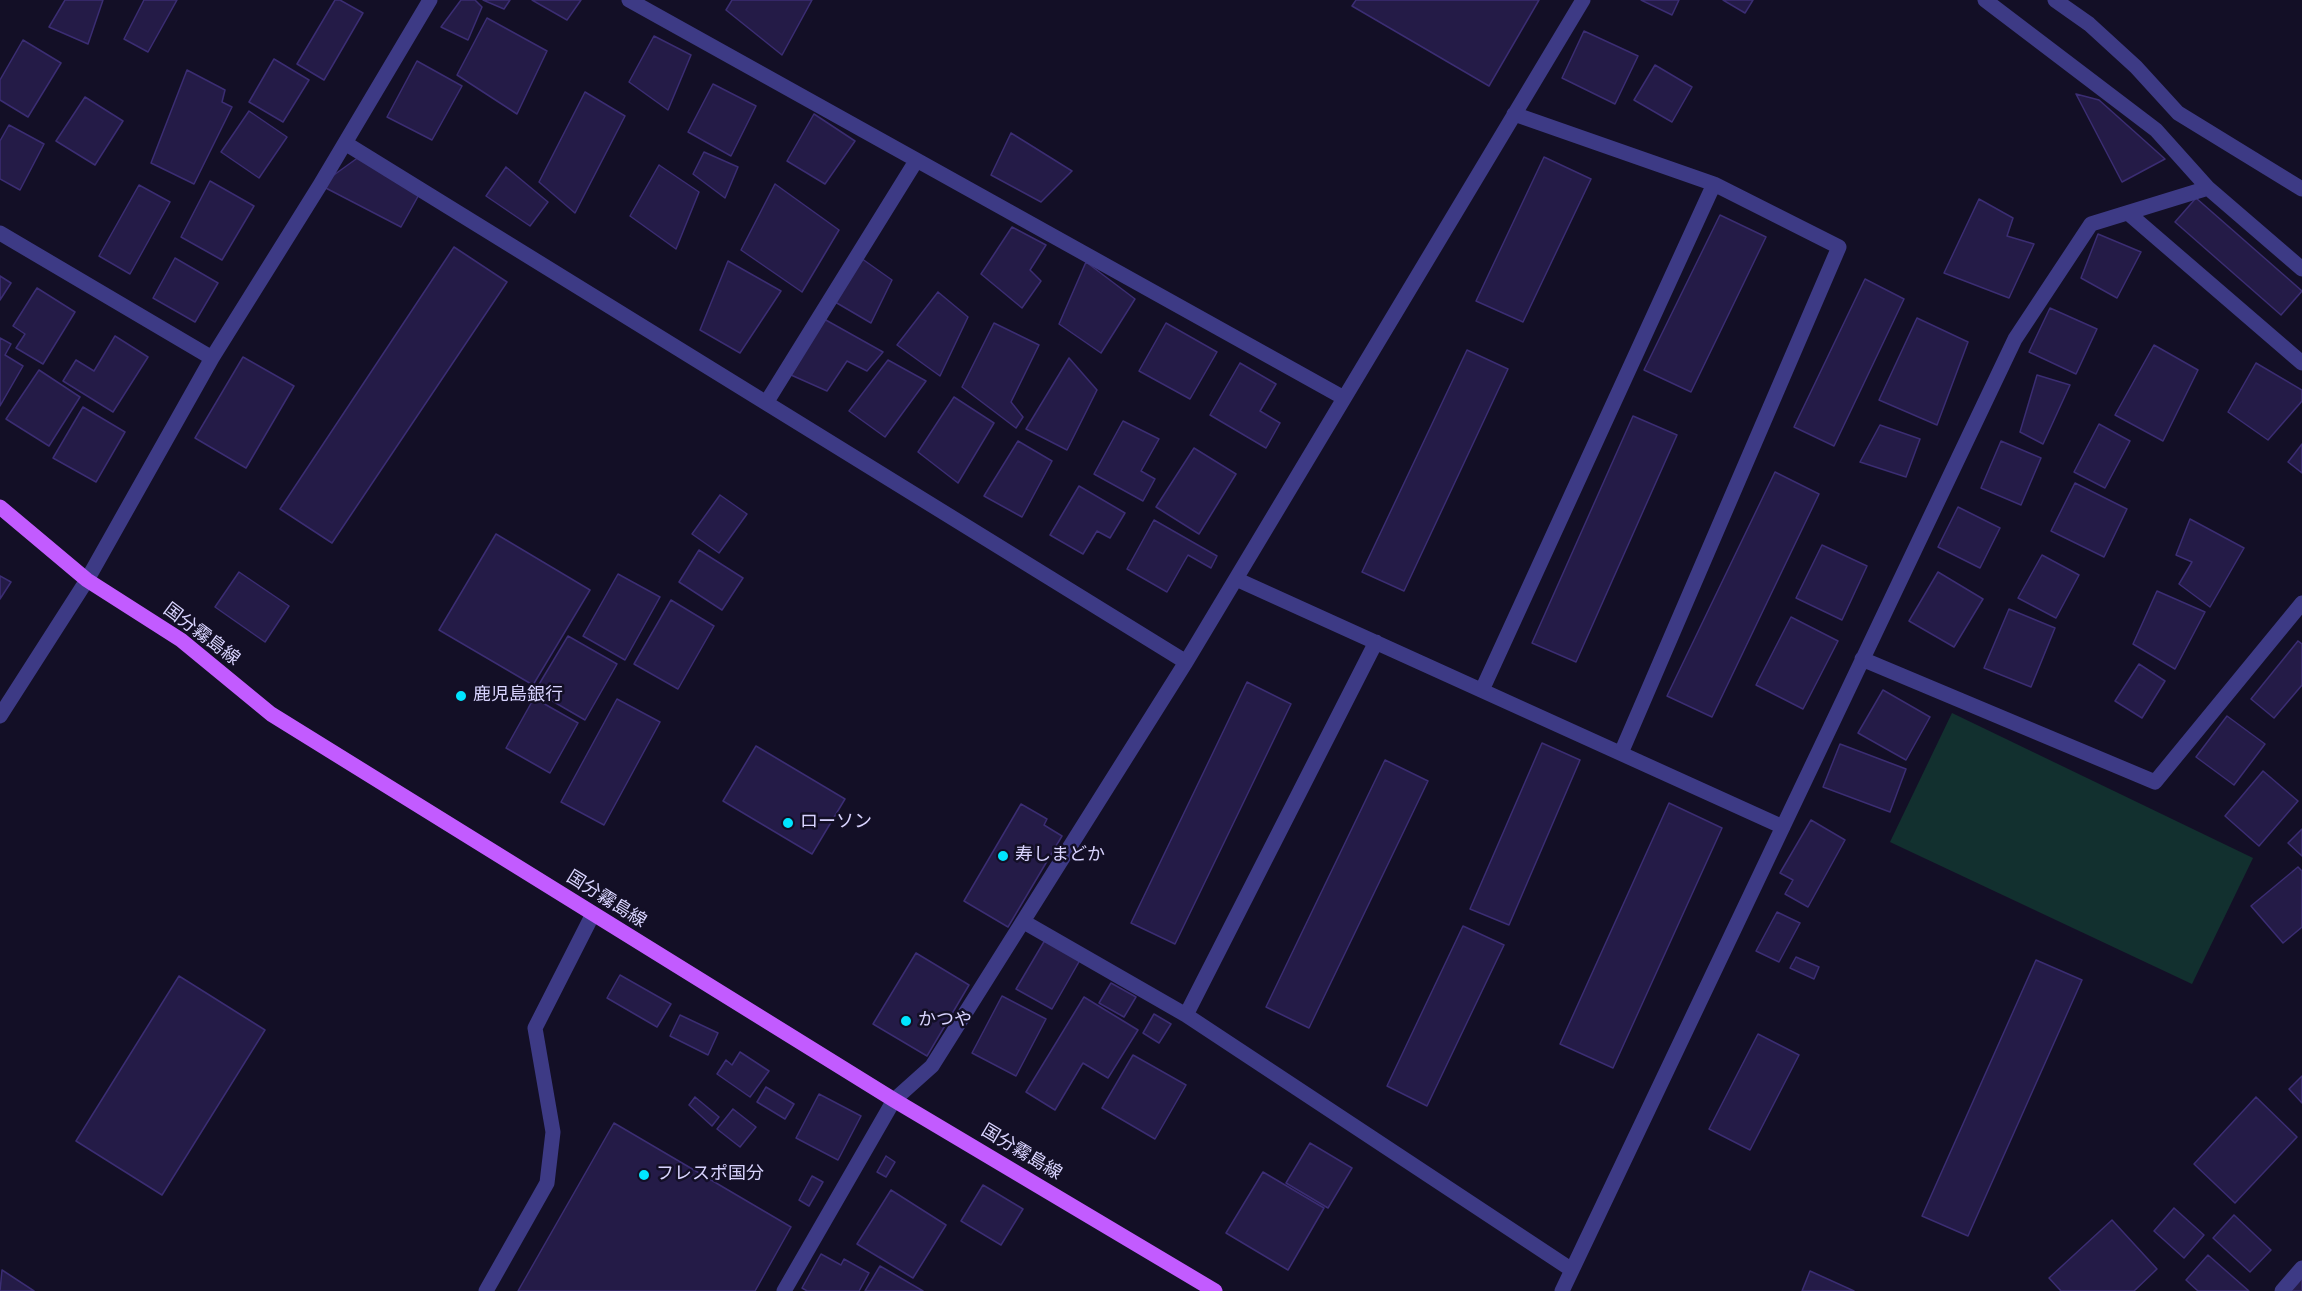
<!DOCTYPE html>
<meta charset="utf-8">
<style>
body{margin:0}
canvas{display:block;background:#130f26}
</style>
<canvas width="2302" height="1291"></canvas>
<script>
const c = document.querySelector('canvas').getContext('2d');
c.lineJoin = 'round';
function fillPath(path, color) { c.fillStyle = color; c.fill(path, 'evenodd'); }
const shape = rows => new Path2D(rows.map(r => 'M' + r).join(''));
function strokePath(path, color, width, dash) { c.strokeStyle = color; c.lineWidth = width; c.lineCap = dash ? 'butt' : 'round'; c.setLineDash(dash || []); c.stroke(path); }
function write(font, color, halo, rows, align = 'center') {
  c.font = font + ' Jost,"Noto Sans JP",sans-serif'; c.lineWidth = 5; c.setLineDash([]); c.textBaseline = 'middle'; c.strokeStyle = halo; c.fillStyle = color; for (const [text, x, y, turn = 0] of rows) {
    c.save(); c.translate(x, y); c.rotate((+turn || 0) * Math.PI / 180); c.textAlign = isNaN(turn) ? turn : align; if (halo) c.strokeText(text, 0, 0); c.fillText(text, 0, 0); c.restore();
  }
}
fillPath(shape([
 [1952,713,2253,858,2192,984,1890,842]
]), '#12302f');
const building = shape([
 [65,0,103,0,88,44,49,27,65,0],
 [144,0,177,0,148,52,124,39,144,0],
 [335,0,340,0,363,13,324,80,297,64,335,0],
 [461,0,475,0,482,7,468,40,441,27,461,0],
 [483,0,510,0,504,9,483,0],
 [532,0,581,0,567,20,532,0],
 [732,0,812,0,782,55,726,10,732,0],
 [1356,0,1539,0,1489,86,1352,6,1356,0],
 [1641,0,1679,0,1672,15,1641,0],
 [1723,0,1753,0,1745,13,1723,0],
 [487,18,547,51,517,114,457,75,487,18],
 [1584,31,1638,56,1615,104,1562,78,1584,31],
 [654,36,691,55,668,110,629,82,654,36],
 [23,40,61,63,28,117,0,100,0,80,23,40],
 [274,59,309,80,283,122,249,102,274,59],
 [417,61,462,86,432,140,387,117,417,61],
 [1655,65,1692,87,1672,122,1634,100,1655,65],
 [187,70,225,90,222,102,232,107,194,184,151,163,187,70],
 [713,84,756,106,731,156,688,132,713,84],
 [585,92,625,116,575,213,539,182,585,92],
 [2076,94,2099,100,2165,159,2122,182,2076,94],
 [85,97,123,121,95,165,56,141,85,97],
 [249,111,287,137,259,178,221,152,249,111],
 [814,114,855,141,825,184,787,161,814,114],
 [9,125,44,144,20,190,0,179,0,141,9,125],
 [1011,133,1072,171,1041,202,991,175,1011,133],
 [704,152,738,167,725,198,693,174,704,152],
 [363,154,421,191,401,227,320,185,363,154],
 [1544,157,1591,179,1523,322,1476,301,1544,157],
 [659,165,699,192,676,249,630,216,659,165],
 [506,167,548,202,530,226,486,196,506,167],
 [210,181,254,206,222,260,181,237,210,181],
 [775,184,839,230,802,292,741,250,775,184],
 [139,185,170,202,130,274,99,256,139,185],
 [2196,198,2302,291,2281,315,2175,222,2196,198],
 [1979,199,2013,218,2007,236,2034,244,2009,298,1944,273,1979,199],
 [1720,215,1766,237,1691,392,1644,370,1720,215],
 [1012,227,1046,245,1030,270,1041,281,1022,308,981,274,1012,227],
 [2098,234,2141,252,2117,298,2081,278,2098,234],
 [454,247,507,282,332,543,280,509,454,247],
 [858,256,892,280,871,323,830,299,858,256],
 [175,258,218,283,195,322,153,298,175,258],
 [728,261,781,291,740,353,700,330,728,261],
 [1086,262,1135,299,1101,353,1059,324,1086,262],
 [0,276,11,283,0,300,0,276],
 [1865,279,1904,299,1834,446,1794,427,1865,279],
 [37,288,75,312,43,364,16,348,25,334,13,326,37,288],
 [938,292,968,317,940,376,897,345,938,292],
 [2050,308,2097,329,2076,374,2029,352,2050,308],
 [1917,318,1968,342,1937,425,1879,400,1917,318],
 [824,319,883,352,867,371,847,361,827,391,791,375,824,319],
 [994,323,1039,345,1011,402,1023,417,1016,428,962,387,994,323],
 [1166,323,1217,352,1190,399,1139,371,1166,323],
 [115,336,148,357,113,412,63,381,76,360,94,371,115,336],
 [0,338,11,344,5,355,23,366,0,406,0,338],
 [2154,345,2198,370,2163,441,2115,415,2154,345],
 [1467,350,1508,369,1404,591,1362,572,1467,350],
 [243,357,294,386,246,468,195,438,243,357],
 [1069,358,1097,390,1067,450,1026,429,1069,358],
 [888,360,926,381,885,437,849,411,888,360],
 [1240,363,1276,384,1260,411,1280,423,1266,448,1210,415,1240,363],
 [2256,363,2302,390,2302,401,2268,440,2228,412,2256,363],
 [39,370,80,397,49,446,6,419,39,370],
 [2037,375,2070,385,2043,444,2020,432,2037,375],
 [954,397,994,423,958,483,918,452,954,397],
 [83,407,125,432,96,482,53,458,83,407],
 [1633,416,1677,435,1576,662,1532,643,1633,416],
 [1123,421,1159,439,1141,471,1155,479,1143,501,1094,474,1123,421],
 [2099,424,2130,441,2105,488,2074,472,2099,424],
 [1880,425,1920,439,1906,477,1860,462,1880,425],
 [1018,441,1052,461,1022,517,984,496,1018,441],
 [2001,441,2041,458,2021,505,1981,488,2001,441],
 [2302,444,2302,473,2288,462,2302,444],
 [1194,448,1236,474,1199,534,1156,507,1194,448],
 [1775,472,1819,494,1712,717,1667,696,1775,472],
 [2075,483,2127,509,2104,557,2051,531,2075,483],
 [1079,486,1125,513,1110,538,1097,531,1083,554,1050,535,1079,486],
 [720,495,747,514,719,553,692,534,720,495],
 [1958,507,2000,528,1980,568,1938,547,1958,507],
 [2190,519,2244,548,2210,607,2179,584,2192,562,2176,555,2190,519],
 [1154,520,1217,556,1211,568,1188,555,1167,592,1127,569,1154,520],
 [496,534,590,590,533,685,439,630,496,534],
 [1822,545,1867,566,1842,620,1796,598,1822,545],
 [699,550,743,578,722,610,679,582,699,550],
 [2042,555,2079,575,2056,618,2018,598,2042,555],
 [239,572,289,606,265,642,215,607,239,572],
 [1938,572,1983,599,1954,647,1909,621,1938,572],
 [618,574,660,597,625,660,583,636,618,574],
 [0,576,11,582,0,599,0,576],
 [2157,591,2205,612,2175,669,2133,644,2157,591],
 [671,600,714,626,678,689,634,664,671,600],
 [2009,609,2055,628,2031,687,1984,668,2009,609],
 [1791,617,1838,641,1803,709,1756,685,1791,617],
 [568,636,617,664,585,720,535,691,568,636],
 [2298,641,2302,644,2302,685,2274,718,2251,699,2298,641],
 [2139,664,2165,681,2142,718,2115,701,2139,664],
 [1247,682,1291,704,1175,944,1131,923,1247,682],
 [1883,690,1930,717,1906,760,1858,733,1883,690],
 [534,698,578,723,550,773,506,748,534,698],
 [617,699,660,722,604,825,561,802,617,699],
 [2227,716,2265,744,2234,785,2196,757,2227,716],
 [1542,743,1580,760,1509,925,1470,909,1542,743],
 [1840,744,1906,769,1890,812,1823,787,1840,744],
 [756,746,845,799,812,854,723,801,756,746],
 [1385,760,1428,781,1309,1028,1266,1007,1385,760],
 [2263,771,2298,801,2259,846,2225,816,2263,771],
 [1669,803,1722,828,1613,1068,1560,1044,1669,803],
 [1021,804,1047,819,1044,825,1062,836,1008,927,964,901,1021,804],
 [1811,820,1845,840,1808,907,1785,894,1793,880,1780,873,1811,820],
 [2302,829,2302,856,2288,843,2302,829],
 [2298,867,2302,871,2302,927,2283,943,2251,906,2298,867],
 [1777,912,1800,923,1779,962,1756,951,1777,912],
 [1463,926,1504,945,1427,1106,1387,1086,1463,926],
 [1045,940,1080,960,1052,1009,1016,989,1045,940],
 [916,953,969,985,927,1056,873,1024,916,953],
 [1796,957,1819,967,1814,979,1790,968,1796,957],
 [2036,960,2082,980,1968,1236,1922,1216,2036,960],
 [620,975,671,1004,657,1027,607,998,620,975],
 [179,976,265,1030,162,1195,76,1141,179,976],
 [1111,983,1136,997,1124,1017,1099,1003,1111,983],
 [1002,996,1046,1019,1016,1076,972,1053,1002,996],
 [1084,997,1138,1030,1108,1078,1083,1063,1055,1110,1026,1092,1084,997],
 [1154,1014,1171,1024,1159,1043,1143,1033,1154,1014],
 [680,1015,718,1033,708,1055,670,1036,680,1015],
 [1758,1034,1799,1055,1750,1150,1709,1129,1758,1034],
 [740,1052,769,1071,750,1097,717,1074,726,1060,732,1065,740,1052],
 [1133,1055,1186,1085,1155,1139,1102,1108,1133,1055],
 [2302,1076,2302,1103,2289,1089,2302,1076],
 [766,1087,794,1104,785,1119,757,1102,766,1087],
 [819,1094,861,1116,838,1160,796,1138,819,1094],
 [695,1097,719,1117,712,1126,689,1105,695,1097],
 [2256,1097,2297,1137,2235,1203,2194,1164,2256,1097],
 [733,1109,756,1127,740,1147,717,1129,733,1109],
 [614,1123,791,1227,755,1291,518,1291,614,1123],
 [1310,1143,1352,1168,1328,1208,1286,1183,1310,1143],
 [886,1156,895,1162,886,1177,877,1172,886,1156],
 [1263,1172,1324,1208,1288,1270,1226,1233,1263,1172],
 [812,1176,823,1182,809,1206,799,1200,812,1176],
 [983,1185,1023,1209,1001,1245,961,1221,983,1185],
 [891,1190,946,1225,913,1278,857,1244,891,1190],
 [2174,1208,2204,1235,2184,1258,2154,1231,2174,1208],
 [2234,1215,2271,1250,2250,1272,2213,1238,2234,1215],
 [2112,1220,2157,1269,2134,1291,2061,1291,2049,1278,2112,1220],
 [821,1254,841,1265,844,1259,869,1273,859,1291,807,1291,802,1288,821,1254],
 [2208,1255,2249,1291,2198,1291,2186,1280,2208,1255],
 [880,1266,923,1291,865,1291,880,1266],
 [2,1270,34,1291,0,1291,2,1270],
 [1810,1271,1854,1291,1802,1291,1810,1271],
 [2302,1277,2302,1291,2290,1291,2302,1277]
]);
fillPath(building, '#241b47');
strokePath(building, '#3b2d73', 1.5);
strokePath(shape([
 [629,0,1344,398],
 [2055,0,2089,24,2136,67,2178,113,2302,189],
 [1514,114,1714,184,1839,247,1621,753],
 [345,143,1186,662],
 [2208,188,2302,269],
 [2128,213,2302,363],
 [0,233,212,358],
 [766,403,916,161],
 [1236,579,1783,827],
 [1862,659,2155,782,2302,603],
 [1482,690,1714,184],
 [0,716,87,580,212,358,320,185,430,0],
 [1024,922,1186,1015,1572,1270],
 [1186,1015,1376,642],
 [486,1291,547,1183,553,1132,535,1028,593,914],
 [784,1291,894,1100,932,1066,1186,662,1583,0],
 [1562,1291,2015,339,2091,224,2208,188,2156,130,1985,0],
 [2282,1291,2302,1268]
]), '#3d3a85', 15);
strokePath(shape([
 [0,507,87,580,181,640,271,714,894,1100,1215,1291]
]), '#c25bff', 15);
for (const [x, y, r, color] of [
 [461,696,6,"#00e5ff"],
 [788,823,6,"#00e5ff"],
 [1003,856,6,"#00e5ff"],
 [906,1021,6,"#00e5ff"],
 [644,1175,6,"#00e5ff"]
]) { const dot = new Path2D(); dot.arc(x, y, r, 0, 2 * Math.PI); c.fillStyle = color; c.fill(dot); strokePath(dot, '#130f26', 2); }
write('18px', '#d9d4ff', '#130f26', [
 ["国分霧島線",201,635,37],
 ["国分霧島線",606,900,32],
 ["国分霧島線",1021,1153,31]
]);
write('18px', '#d9d4ff', '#130f26', [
 ["鹿児島銀行",473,696],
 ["ローソン",800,823],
 ["寿しまどか",1015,856],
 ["かつや",918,1021],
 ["フレスポ国分",656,1175]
], 'left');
</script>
